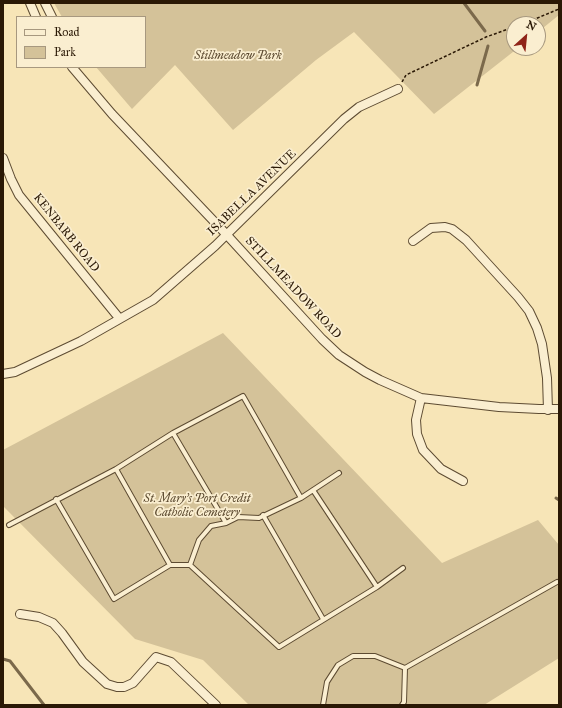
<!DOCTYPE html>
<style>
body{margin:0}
#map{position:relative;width:562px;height:708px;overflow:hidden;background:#f7e5b7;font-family:"IM FELL Great Primer",serif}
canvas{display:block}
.frame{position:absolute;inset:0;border:4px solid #2a1805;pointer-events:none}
.legend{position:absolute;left:16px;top:16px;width:130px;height:52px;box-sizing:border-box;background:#faeed0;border:1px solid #a7987f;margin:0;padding:5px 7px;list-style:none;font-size:12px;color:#2a1805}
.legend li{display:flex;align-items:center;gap:8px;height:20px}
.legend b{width:20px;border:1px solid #a7987f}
.north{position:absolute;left:506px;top:16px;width:40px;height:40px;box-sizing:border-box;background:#faeed0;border:1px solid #a7987f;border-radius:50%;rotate:27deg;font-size:11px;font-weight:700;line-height:16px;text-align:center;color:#2a1805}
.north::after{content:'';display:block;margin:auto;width:14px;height:18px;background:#8f2418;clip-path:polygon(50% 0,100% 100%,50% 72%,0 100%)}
</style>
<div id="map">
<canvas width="562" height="708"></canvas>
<div class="frame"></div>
<ul class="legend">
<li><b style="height:5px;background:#faeed0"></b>Road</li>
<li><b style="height:11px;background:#d4c299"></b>Park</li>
</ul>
<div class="north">N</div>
</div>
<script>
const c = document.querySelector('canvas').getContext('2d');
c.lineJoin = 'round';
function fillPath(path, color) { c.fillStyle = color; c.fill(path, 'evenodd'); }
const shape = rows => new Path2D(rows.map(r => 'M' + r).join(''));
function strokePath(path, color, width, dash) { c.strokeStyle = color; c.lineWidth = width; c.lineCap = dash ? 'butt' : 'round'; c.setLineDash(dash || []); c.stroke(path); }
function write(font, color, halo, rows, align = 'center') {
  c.font = font + ' "IM FELL Great Primer",serif'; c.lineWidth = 3.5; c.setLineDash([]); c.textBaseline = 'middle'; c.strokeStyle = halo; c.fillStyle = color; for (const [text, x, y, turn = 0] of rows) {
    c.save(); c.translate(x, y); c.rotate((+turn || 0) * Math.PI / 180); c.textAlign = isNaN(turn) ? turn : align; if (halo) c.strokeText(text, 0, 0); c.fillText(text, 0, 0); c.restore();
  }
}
fillPath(shape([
 [54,3,559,3,559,15,538,32,538,24,514,24,514,48,518,48,434,114,354,32,316,60,233,130,175,65,132,109,96,67,145,67,145,17,62,17],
 [223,333,442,563,538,520,559,545,559,658,484,705,249,705,203,660,135,639,3,506,3,450]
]), '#d4c299');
strokePath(shape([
 [464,3,485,31],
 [477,85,488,46],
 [556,498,559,500],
 [3,659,10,661,44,705]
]), '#7b694b', 3);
const lane = shape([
 [173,433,226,523],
 [116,469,170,565],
 [339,473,301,498,259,518,238,517,226,523,211,526,199,540,190,565,279,647,377,587,403,568],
 [313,490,377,587],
 [56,499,114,599,170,565,190,565],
 [263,515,323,619],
 [9,525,116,469,173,433,243,396,301,498],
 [323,705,327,682,338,665,353,656,375,656,405,668,557,582],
 [402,705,404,702,405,668]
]);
const street = shape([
 [30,3,36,17],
 [45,3,52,17],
 [72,67,112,114,226,234,322,339,339,355,365,372,380,380,421,398,499,407,539,409,559,409],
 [3,158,11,179,19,195,119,318],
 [413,241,431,228,445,227,452,229,466,240,518,297,529,311,537,328,542,344,547,378,548,410],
 [3,374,15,372,81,341,153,300,215,246,344,119,359,107,398,89],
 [421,398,416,420,417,434,423,450,441,469,463,481],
 [20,614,39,617,53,623,62,633,83,662,107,684,117,687,124,687,133,683,156,657,171,662,216,705]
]);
strokePath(lane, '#5d4b32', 6);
strokePath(street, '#5d4b32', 10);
strokePath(shape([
 [523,24,559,9],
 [402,82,406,75,486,37,514,27]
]), '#2a1805', 1.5, [3, 2]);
strokePath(lane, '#faeed0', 4);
strokePath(street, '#faeed0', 8);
write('italic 12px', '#5d4b31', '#faeed0', [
 ["Stillmeadow Park",238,56],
 ["St. Mary's Port Credit",197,499],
 ["Catholic Cemetery",197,513]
]);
write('12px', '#2a1805', '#faeed0', [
 ["ISABELLA AVENUE",252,193,-44],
 ["KENBARB ROAD",66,233,51],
 ["STILLMEADOW ROAD",293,288,47]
]);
</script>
